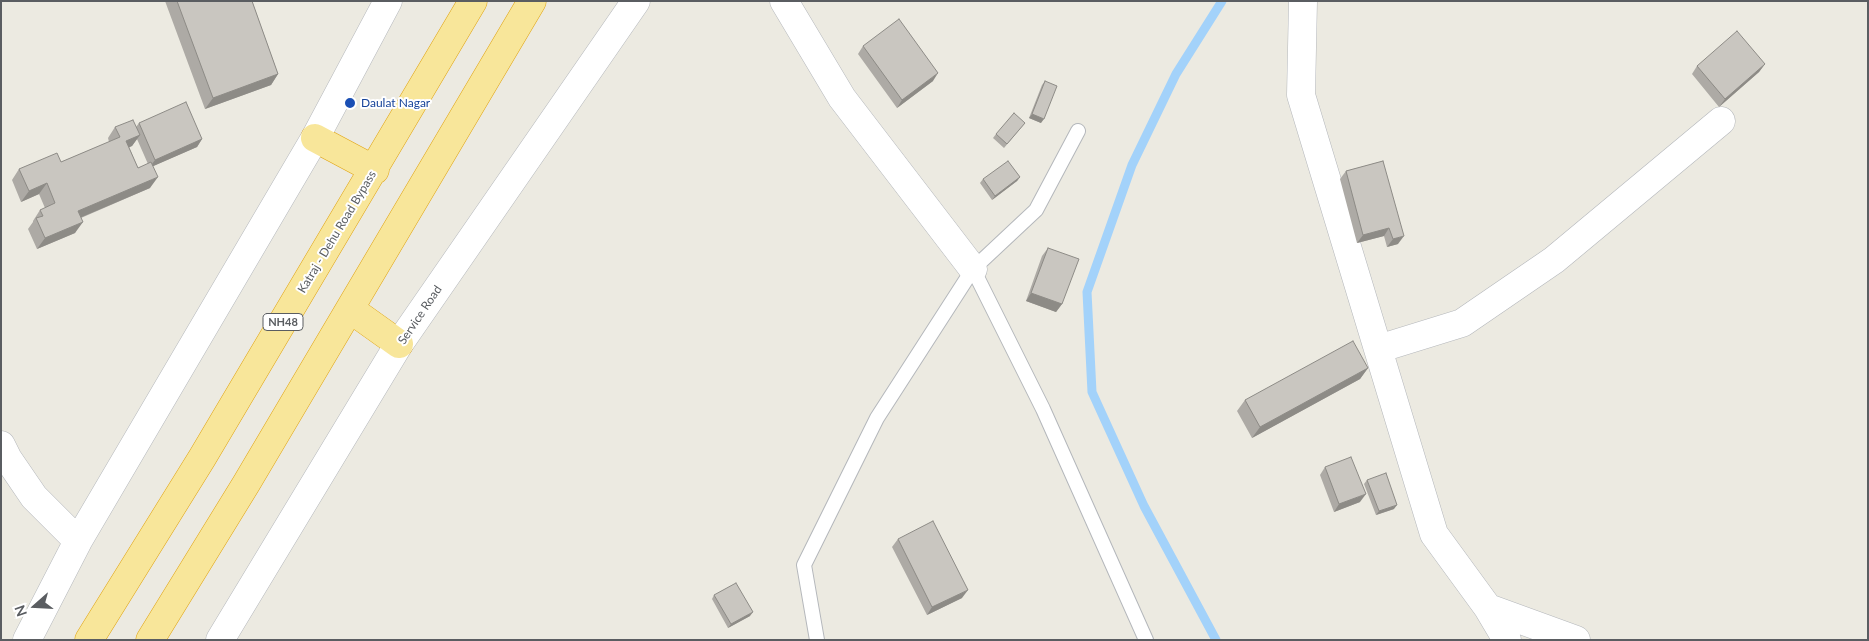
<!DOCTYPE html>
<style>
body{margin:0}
#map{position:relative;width:1869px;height:641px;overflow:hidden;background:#eceae1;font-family:Lato,sans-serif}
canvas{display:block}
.frame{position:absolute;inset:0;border:2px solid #5a5d61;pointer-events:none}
.north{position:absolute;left:10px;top:581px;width:50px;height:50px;-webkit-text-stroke:4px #fff;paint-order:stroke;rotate:251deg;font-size:14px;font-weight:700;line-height:20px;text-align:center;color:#5a5d61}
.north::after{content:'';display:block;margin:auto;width:18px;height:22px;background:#5a5d61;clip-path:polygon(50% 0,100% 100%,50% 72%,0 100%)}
</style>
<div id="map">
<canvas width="1869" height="641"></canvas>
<div class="frame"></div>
<div class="north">N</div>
</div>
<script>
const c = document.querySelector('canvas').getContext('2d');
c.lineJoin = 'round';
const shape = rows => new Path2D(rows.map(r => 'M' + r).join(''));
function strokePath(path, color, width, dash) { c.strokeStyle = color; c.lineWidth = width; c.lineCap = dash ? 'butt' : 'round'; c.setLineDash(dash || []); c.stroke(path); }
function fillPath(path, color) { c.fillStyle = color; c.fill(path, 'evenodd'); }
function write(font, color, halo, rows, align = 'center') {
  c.font = font + ' Lato,sans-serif'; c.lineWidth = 4; c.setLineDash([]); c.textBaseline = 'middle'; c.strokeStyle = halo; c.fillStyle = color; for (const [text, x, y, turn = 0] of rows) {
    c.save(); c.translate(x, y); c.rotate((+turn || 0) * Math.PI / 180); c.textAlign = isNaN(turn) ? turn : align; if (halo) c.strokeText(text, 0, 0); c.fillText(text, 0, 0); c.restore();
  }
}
strokePath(shape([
 [1216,640,1144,506,1092,392,1087,292,1132,165,1176,74,1222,1]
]), '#a3d2fa', 9);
const service = shape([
 [973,269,1043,409,1146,640],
 [817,640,804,565,877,418,973,269,1036,210,1078,131]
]);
const minor = shape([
 [784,1,842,98,973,269],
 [1303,1,1301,95,1434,534,1488,608,1507,640],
 [1378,349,1462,323,1554,260,1721,121],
 [1488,608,1576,640]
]);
const tertiary = shape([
 [1,445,8,459,34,497,78,541],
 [27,640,78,541,315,138,388,1],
 [220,640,399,344,636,1]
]);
const trunk = shape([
 [315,138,375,170],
 [350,309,399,344],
 [89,640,202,458,473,1],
 [150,640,246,484,532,1]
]);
strokePath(service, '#b4b7bb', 16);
strokePath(minor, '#b4b7bb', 29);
strokePath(tertiary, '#b4b7bb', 29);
strokePath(trunk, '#e0a20c', 29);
strokePath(service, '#fff', 14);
strokePath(minor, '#fff', 28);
strokePath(tertiary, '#fff', 28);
strokePath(trunk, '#f8e69a', 28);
fillPath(shape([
 [165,1,252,1,278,74,271,85,205,109],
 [863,46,933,81,897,108,858,54],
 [1765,64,1759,72,1719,107,1692,74,1697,66],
 [1045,81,1041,123,1029,118,1042,85],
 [139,123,202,139,197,147,153,166,150,188,81,218,75,233,37,249,28,229,33,222,33,221,40,210,45,208,39,194,21,202,12,180,19,169,61,162,109,142,108,138,115,127,136,127],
 [137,139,148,164,138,168,129,147,132,146],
 [1025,123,1004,148,993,138,996,134],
 [1383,161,1398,244,1387,247,1384,236,1357,243,1340,179,1346,171],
 [1020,177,1017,181,992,200,980,183,983,179],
 [1048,248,1062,304,1056,312,1026,301,1042,256],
 [1368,368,1360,379,1252,438,1237,411,1245,400],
 [1325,467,1360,502,1334,512,1320,475],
 [1367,480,1394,509,1376,515,1364,484],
 [898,539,962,598,927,615,892,547],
 [714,595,750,616,728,628,712,599]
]), '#adaaa5');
fillPath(shape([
 [1765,64,1759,72,1719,107,1725,99],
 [938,73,933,81,897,108,902,100],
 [278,74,271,85,205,109,213,98],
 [1032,114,1044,119,1041,123,1029,118],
 [140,135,132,146,119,152,126,141],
 [202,139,197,147,149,168,155,160],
 [158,177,150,188,70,222,78,211],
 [1020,177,1017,181,992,200,995,196],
 [47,183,39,194,21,202,29,191],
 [83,222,75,233,37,249,45,238],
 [1389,228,1384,236,1357,243,1363,235],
 [1404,236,1398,244,1387,247,1393,239],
 [1031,293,1062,304,1056,312,1026,301],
 [1368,368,1360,379,1252,438,1260,427],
 [1366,494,1360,502,1334,512,1339,504],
 [1397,505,1394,509,1376,515,1379,511],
 [968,590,962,598,927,615,932,607],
 [753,612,750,616,728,628,731,624]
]), '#8d8b86');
const building = shape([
 [177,1,252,1,278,74,213,98,177,1],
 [899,19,938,73,902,100,863,46,899,19],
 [1737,31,1765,64,1725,99,1697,66,1737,31],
 [1045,81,1057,86,1044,119,1032,114,1045,81],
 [186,102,202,139,155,160,139,123,186,102],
 [1014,113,1025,123,1007,144,996,134,1014,113],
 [133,120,140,135,126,141,138,168,151,162,158,177,78,211,83,222,45,238,36,218,43,216,40,210,55,203,47,183,29,191,19,169,57,153,61,162,120,137,115,127,133,120],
 [1008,161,1020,177,995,196,983,179,1008,161],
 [1383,161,1404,236,1393,239,1389,228,1363,235,1346,171,1383,161],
 [1048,248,1079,259,1062,304,1031,293,1048,248],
 [1353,341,1368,368,1260,427,1245,400,1353,341],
 [1351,457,1366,494,1339,504,1325,467,1351,457],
 [1386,473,1397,505,1379,511,1367,480,1386,473],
 [933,521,968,590,932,607,898,539,933,521],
 [736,583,753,612,731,624,714,595,736,583]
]);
fillPath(building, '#c9c6c0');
strokePath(building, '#8d8b86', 1);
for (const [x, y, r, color] of [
 [350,103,6,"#1a4fb4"]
]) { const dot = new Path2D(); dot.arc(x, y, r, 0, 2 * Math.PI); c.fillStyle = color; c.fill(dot); strokePath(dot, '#fff', 2); }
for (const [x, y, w] of [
 [283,322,40]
]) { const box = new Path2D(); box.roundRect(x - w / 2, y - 8.5, w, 17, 4); c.fillStyle = '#fff'; c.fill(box); strokePath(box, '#5a5d61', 1); }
write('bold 11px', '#5a5d61', null, [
 ["NH48",283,322]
]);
write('12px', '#164399', '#fff', [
 ["Daulat Nagar",361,103]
], 'left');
write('12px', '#5a5d61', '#fff', [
 ["Katraj - Dehu Road Bypass",337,232,-59],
 ["Service Road",420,315,-56]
]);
</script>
